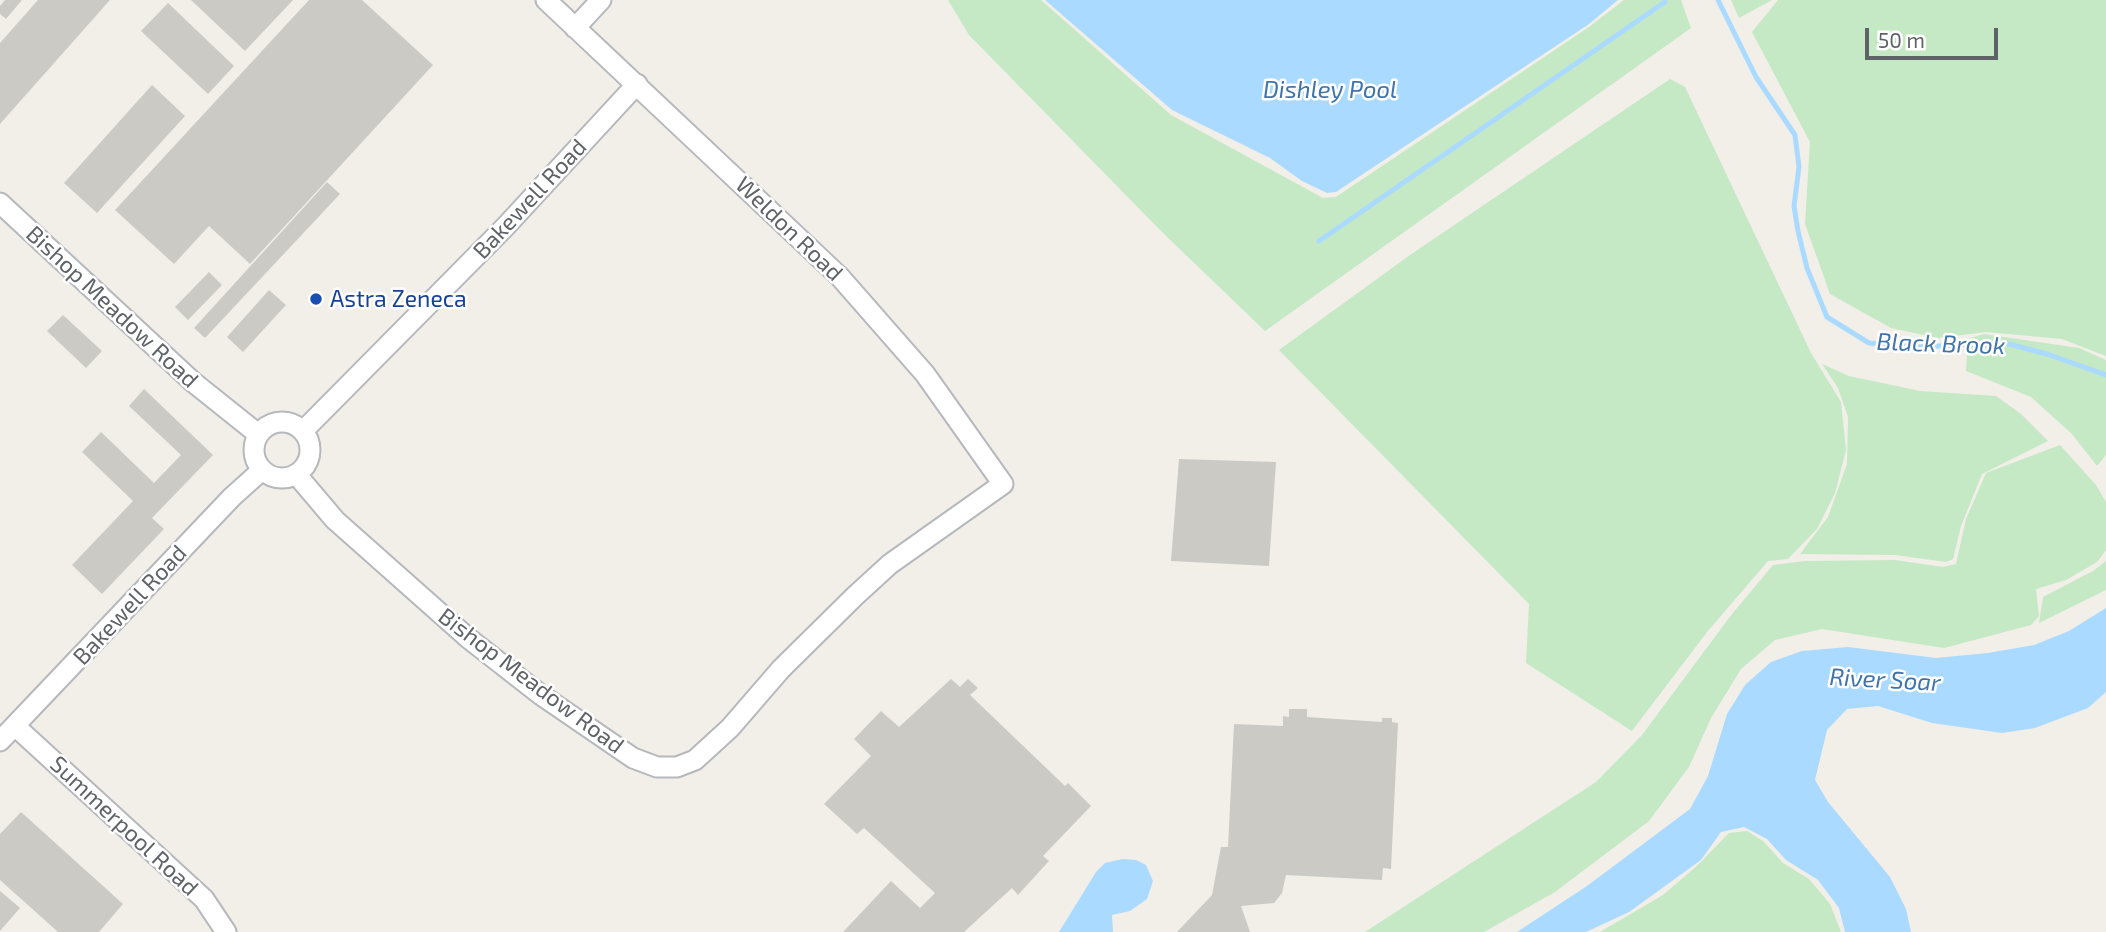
<!DOCTYPE html>
<style>
body{margin:0}
#map{position:relative;width:2106px;height:932px;overflow:hidden;background:#f1efe8;font-family:"Exo 2",sans-serif}
canvas{display:block}
.scale{position:absolute;left:1865px;top:28px;width:133px;height:32px;box-sizing:border-box;border:4px solid #5f6368;border-top:0;padding-left:9px;font-size:21px;line-height:24px;white-space:nowrap;color:#5f6368;-webkit-text-stroke:5px #fff;paint-order:stroke}
</style>
<div id="map">
<canvas width="2106" height="932"></canvas>
<div class="scale">50 m</div>
</div>
<script>
const c = document.querySelector('canvas').getContext('2d');
c.lineJoin = 'round';
function fillPath(path, color) { c.fillStyle = color; c.fill(path, 'evenodd'); }
const shape = rows => new Path2D(rows.map(r => 'M' + r).join(''));
function strokePath(path, color, width, dash) { c.strokeStyle = color; c.lineWidth = width; c.lineCap = dash ? 'butt' : 'round'; c.setLineDash(dash || []); c.stroke(path); }
function write(font, color, halo, rows, align = 'center') {
  c.font = font + ' "Exo 2",sans-serif'; c.lineWidth = 5; c.setLineDash([]); c.textBaseline = 'middle'; c.strokeStyle = halo; c.fillStyle = color; for (const [text, x, y, turn = 0] of rows) {
    c.save(); c.translate(x, y); c.rotate((+turn || 0) * Math.PI / 180); c.textAlign = isNaN(turn) ? turn : align; if (halo) c.strokeText(text, 0, 0); c.fillText(text, 0, 0); c.restore();
  }
}
fillPath(shape([
 [948,0,1041,0,1171,115,1323,198,1336,197,1589,27,1624,0,1681,0,1691,28,1265,331,1161,231,969,35],
 [1731,0,1772,0,1739,18],
 [1778,0,2106,0,2106,356,2062,339,1986,332,1938,338,1891,328,1830,294,1805,224,1810,142,1752,32],
 [1670,79,1685,87,1811,353,1841,402,1846,450,1835,493,1817,529,1788,559,1768,561,1707,632,1632,731,1526,663,1529,604,1279,350,1410,255],
 [1984,334,2079,348,2106,360,2106,455,2097,466,2072,434,2031,397,1966,371,1968,339],
 [1822,364,1849,376,1920,391,1996,396,2021,414,2048,441,1982,474,1961,526,1953,559,1946,562,1895,555,1800,554,1828,517,1847,464,1848,417,1838,388],
 [2060,445,2096,485,2106,502,2106,550,2097,562,2066,580,2036,589,2039,616,2031,625,1944,648,1822,629,1775,640,1741,669,1711,718,1689,767,1649,821,1555,892,1484,932,1365,932,1596,782,1642,735,1732,614,1773,565,1805,561,1895,560,1943,567,1956,564,1966,519,1986,473],
 [2106,561,2106,590,2039,623,2043,597,2093,571],
 [1747,831,1763,841,1783,863,1809,879,1830,904,1841,932,1600,932,1663,895,1698,865,1729,833]
]), '#c5e8c5');
fillPath(shape([
 [1045,0,1618,0,1589,24,1336,192,1327,193,1302,181,1270,158,1172,110],
 [2106,608,2106,692,2088,708,2035,728,2002,733,1932,723,1878,706,1847,709,1827,730,1815,780,1828,802,1890,877,1906,909,1911,932,1845,932,1839,908,1818,880,1786,860,1767,839,1744,827,1721,832,1701,860,1629,912,1586,932,1517,932,1587,886,1690,809,1708,776,1727,714,1745,685,1771,662,1802,651,1848,647,1936,658,1988,653,2034,645,2069,631],
 [1123,859,1136,860,1146,865,1153,881,1147,899,1130,911,1112,915,1113,932,1059,932,1096,872,1105,863]
]), '#aadaff');
strokePath(shape([
 [1718,0,1756,77,1795,135,1799,167,1794,206,1798,231,1807,268,1827,317,1869,343,1918,347,2005,343,2047,354,2106,375],
 [1319,241,1665,2]
]), '#aadaff', 5);
fillPath(shape([
 [5,0,22,0,6,19,0,14,0,6],
 [38,0,110,0,0,124,0,43],
 [191,0,293,0,245,51],
 [309,0,362,0,433,65,250,264,209,226,174,264,115,210],
 [168,3,234,66,208,94,141,31],
 [152,85,185,116,97,213,64,183],
 [327,182,340,194,205,338,194,328],
 [209,272,222,285,188,320,175,307],
 [269,290,286,305,243,352,227,337],
 [63,315,102,351,86,368,47,331],
 [144,389,213,455,152,518,164,529,102,594,72,565,133,501,82,452,101,432,154,483,181,455,129,406],
 [1179,459,1276,462,1269,566,1171,561],
 [951,679,960,687,968,679,978,688,970,695,1065,786,1068,783,1091,806,1043,856,1049,861,1018,895,1012,888,964,932,843,932,891,881,920,908,935,893,864,828,857,834,824,804,871,756,854,739,881,711,899,727],
 [1289,709,1307,709,1307,717,1382,722,1382,718,1392,718,1392,722,1398,723,1391,869,1383,868,1382,880,1286,875,1282,893,1274,903,1241,906,1250,932,1177,932,1212,895,1221,847,1228,847,1234,724,1283,726,1283,716,1289,717],
 [21,812,123,904,99,932,58,932,0,880,0,834],
 [0,891,20,908,0,931]
]), '#cccac5');
const street = shape([
 [575,28,601,0],
 [0,203,193,382,258,434],
 '254 450a28 28 0 1 1 56 0a28 28 0 1 1-56 0Z',
 [303,431,506,226,637,84],
 [296,474,335,520,468,638,541,695,633,758,657,767,677,767,695,760,730,728,781,669,855,596,890,564,1003,484,925,374,840,277,546,0],
 [15,726,204,899,226,932],
 [0,741,232,497,262,470]
]);
strokePath(street, '#b5b8bc', 23);
strokePath(street, '#fff', 19);
for (const [x, y, r, color] of [
 [316,299,7,"#1a4fb4"]
]) { const dot = new Path2D(); dot.arc(x, y, r, 0, 2 * Math.PI); c.fillStyle = color; c.fill(dot); strokePath(dot, '#fff', 2.5); }
write('23px', '#5f6368', '#fff', [
 ["Bakewell Road",530,199,-47],
 ["Weldon Road",789,229,44],
 ["Bishop Meadow Road",112,307,43],
 ["Bakewell Road",130,605,-47],
 ["Bishop Meadow Road",531,681,37],
 ["Summerpool Road",124,826,43]
]);
write('23px', '#164399', '#fff', [
 ["Astra Zeneca",330,299]
], 'left');
write('italic 24px', '#4174aa', '#fff', [
 ["Dishley Pool",1330,90],
 ["Black Brook",1941,344,2],
 ["River Soar",1885,680,3]
]);
</script>
